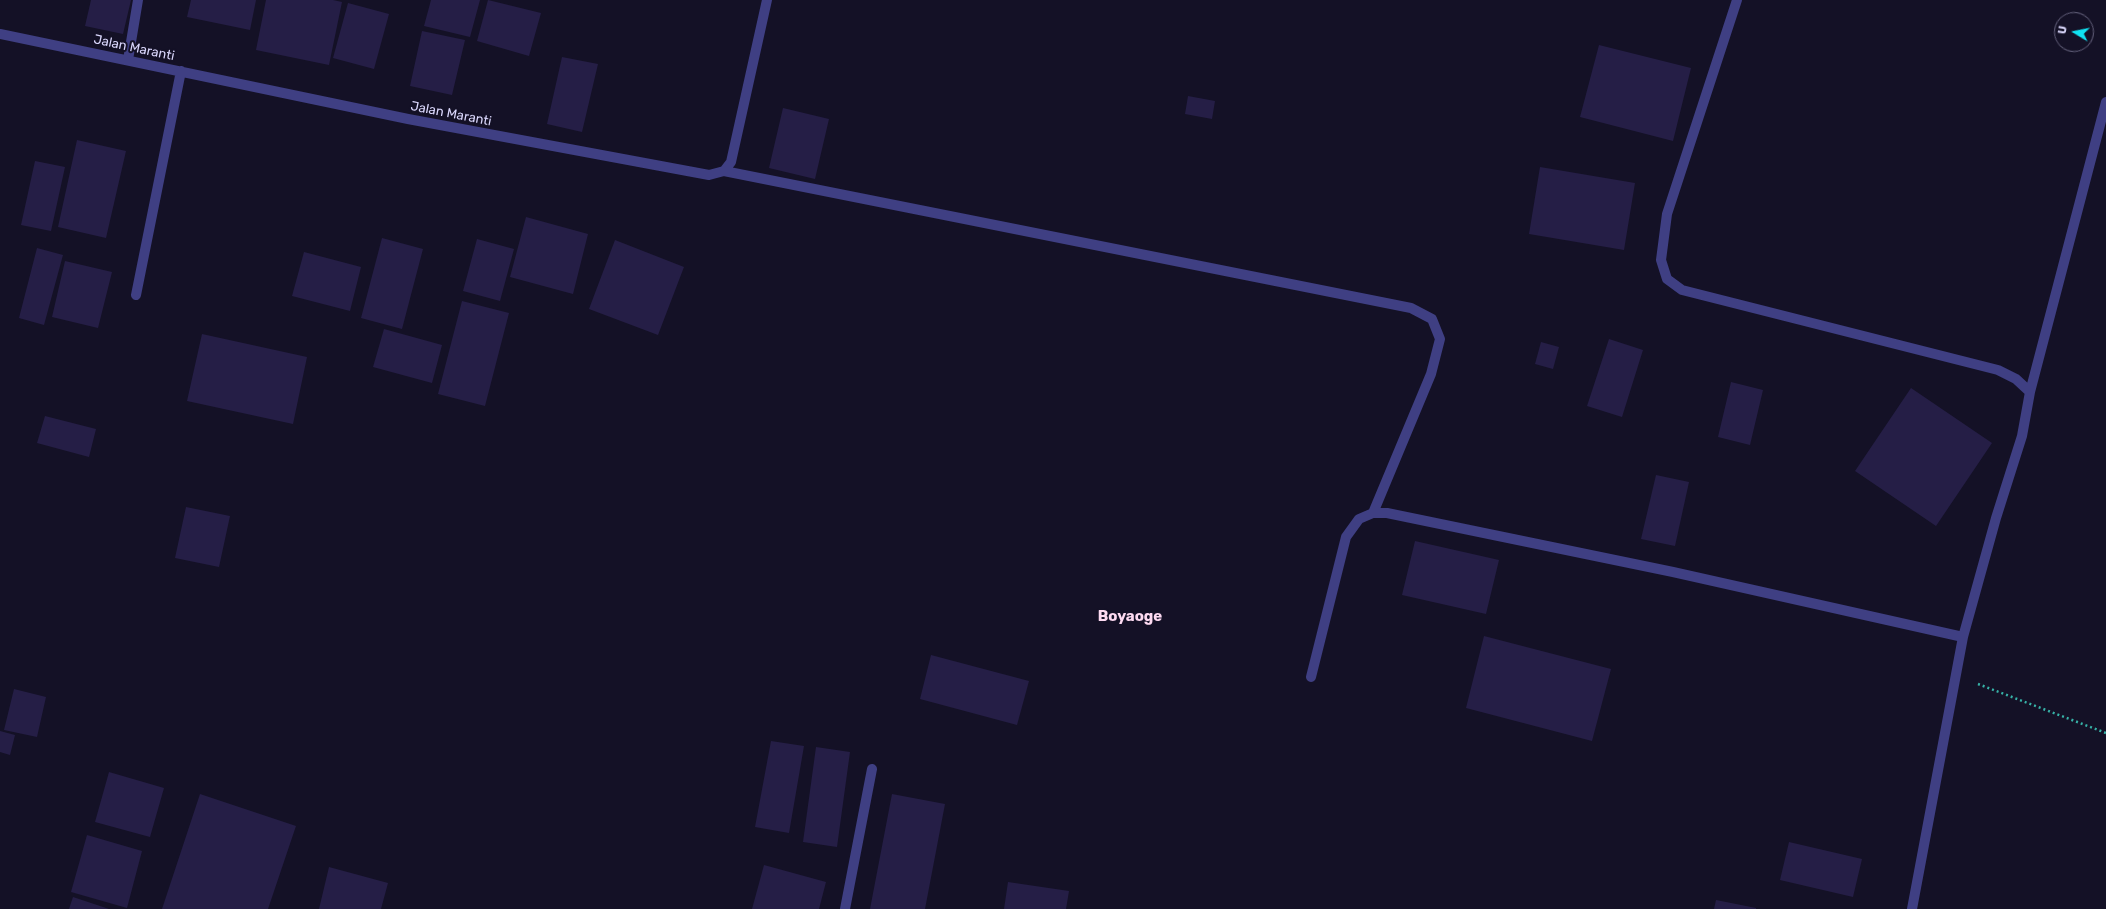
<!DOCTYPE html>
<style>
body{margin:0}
#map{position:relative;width:2106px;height:909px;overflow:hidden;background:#141126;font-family:Rubik,sans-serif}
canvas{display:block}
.north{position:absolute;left:2054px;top:12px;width:40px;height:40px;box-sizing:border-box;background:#141126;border:1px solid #64617c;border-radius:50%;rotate:280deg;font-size:11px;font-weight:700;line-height:16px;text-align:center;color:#dbd8fd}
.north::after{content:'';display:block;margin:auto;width:14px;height:18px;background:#10e2f2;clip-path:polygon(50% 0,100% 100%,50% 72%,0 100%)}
</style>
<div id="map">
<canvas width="2106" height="909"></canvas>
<div class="north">U</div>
</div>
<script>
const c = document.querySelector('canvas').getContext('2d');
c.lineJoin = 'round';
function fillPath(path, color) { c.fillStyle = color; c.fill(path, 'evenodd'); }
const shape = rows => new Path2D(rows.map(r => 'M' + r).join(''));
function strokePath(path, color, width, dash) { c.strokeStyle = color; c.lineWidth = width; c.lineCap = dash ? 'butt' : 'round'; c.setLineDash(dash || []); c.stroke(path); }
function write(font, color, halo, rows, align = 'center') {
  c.font = font + ' Rubik,sans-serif'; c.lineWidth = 4; c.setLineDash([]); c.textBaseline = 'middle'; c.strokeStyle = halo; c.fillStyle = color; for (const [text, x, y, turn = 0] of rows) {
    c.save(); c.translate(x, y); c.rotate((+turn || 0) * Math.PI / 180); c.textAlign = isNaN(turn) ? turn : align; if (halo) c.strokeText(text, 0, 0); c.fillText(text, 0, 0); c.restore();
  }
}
fillPath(shape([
 [91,0,131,0,123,34,85,26],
 [191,0,256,0,250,30,187,17],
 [266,0,333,0,342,2,329,65,256,50],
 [431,0,480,0,470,37,424,26],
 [488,0,541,13,529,56,477,41],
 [348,3,389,14,374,69,333,58],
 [422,31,465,40,452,95,410,86],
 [1599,45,1691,68,1673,141,1580,117],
 [562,57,598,64,582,132,547,124],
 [1188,96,1215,101,1212,119,1185,114],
 [783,108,829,119,815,179,769,168],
 [77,140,126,151,106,238,58,227],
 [35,161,65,167,51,231,21,225],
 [1540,167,1635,183,1624,250,1529,234],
 [526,217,588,234,573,294,510,277],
 [382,238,423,249,402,329,361,318],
 [477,239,514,249,500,301,463,291],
 [615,240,684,267,658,335,589,309],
 [37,248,63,255,44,325,19,318],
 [304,252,361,267,350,311,292,296],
 [65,261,112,272,98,328,52,317],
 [462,301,509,313,485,406,438,394],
 [384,329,442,345,432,383,373,367],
 [202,334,307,357,293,424,187,401],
 [1609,339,1643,350,1622,417,1587,406],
 [1541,342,1559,347,1553,369,1535,364],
 [1731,382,1763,390,1750,445,1718,437],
 [1911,388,1992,443,1936,526,1855,471],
 [45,416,96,429,89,457,37,443],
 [1656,475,1689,482,1675,546,1641,539],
 [186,507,230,516,219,567,175,558],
 [1415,541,1499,560,1486,614,1402,595],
 [1484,636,1611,669,1592,741,1466,708],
 [931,655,1029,681,1017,725,920,699],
 [14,689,46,697,37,737,4,730],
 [0,731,15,735,10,755,0,752],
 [771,741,804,746,789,833,755,827],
 [816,747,850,752,837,847,803,842],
 [109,772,164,788,150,837,95,822],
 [200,794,296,826,268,909,162,909],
 [892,794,945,804,925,909,870,909],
 [87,835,142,851,127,908,71,892],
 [1789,842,1862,859,1853,897,1780,880],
 [764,865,826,882,819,909,752,909],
 [329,867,388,883,381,909,319,909],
 [1008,882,1069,891,1066,909,1004,909],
 [73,897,109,909,69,909],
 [1716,900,1756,908,1756,909,1714,909]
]), '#251e46');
strokePath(shape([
 [1978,684,2106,733]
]), '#37b2a7', 2.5, [2, 3]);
strokePath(shape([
 [1737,0,1667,214,1661,260,1667,279,1682,290,1998,370,2016,379,2030,392,2022,436,1996,518,1963,637,1912,909],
 [0,34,408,119,709,175,724,171,731,162,767,0],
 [128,60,138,0],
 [724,171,1411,308,1432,319,1440,339,1431,374,1373,513],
 [136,295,181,71],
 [2030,392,2106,102],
 [1311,677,1346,537,1359,519,1373,513,1387,513,1673,572,1963,637],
 [845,909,872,769]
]), '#3f3f83', 10);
write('13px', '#dbd8fd', '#141126', [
 ["Jalan Maranti",134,48,12],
 ["Jalan Maranti",451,114,11]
]);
write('bold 15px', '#fddaf1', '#141126', [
 ["Boyaoge",1130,617]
]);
</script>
